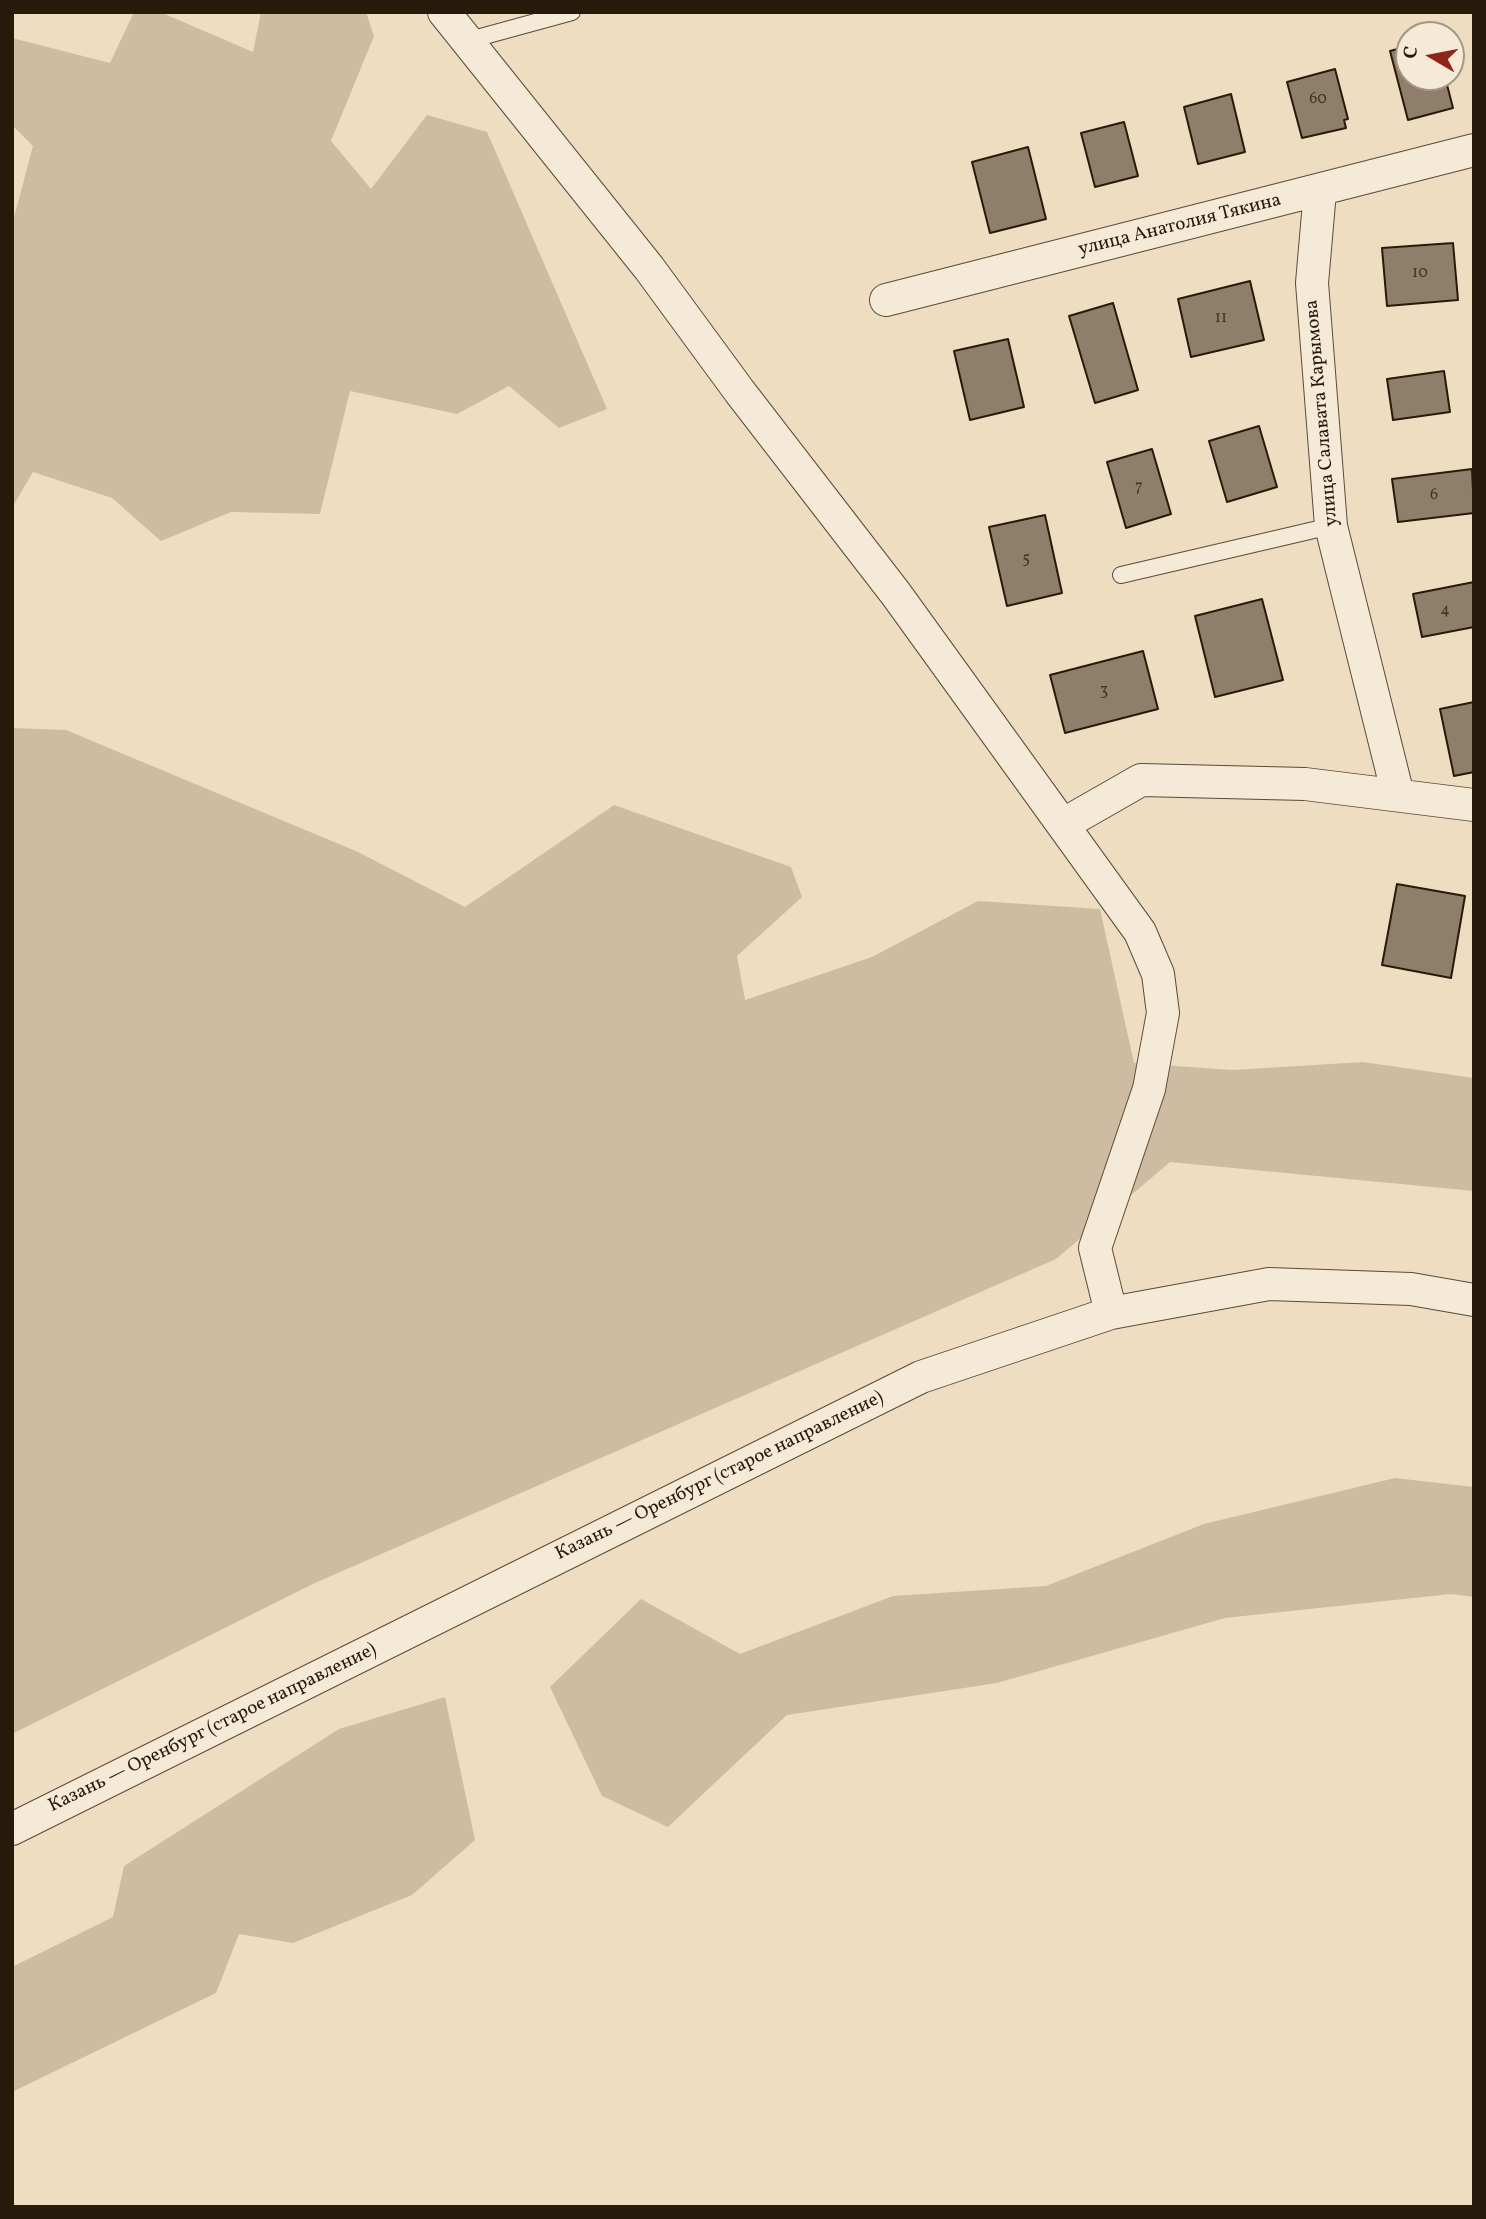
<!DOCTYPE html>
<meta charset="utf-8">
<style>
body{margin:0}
#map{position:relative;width:1486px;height:2219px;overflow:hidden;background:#efddc1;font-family:Vollkorn,serif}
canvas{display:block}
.frame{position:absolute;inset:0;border:14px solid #281a0b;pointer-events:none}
.north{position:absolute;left:1395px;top:21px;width:70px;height:70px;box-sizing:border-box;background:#f5e9d7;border:2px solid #a39685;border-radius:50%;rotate:280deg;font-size:19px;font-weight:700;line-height:28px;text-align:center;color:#281a0b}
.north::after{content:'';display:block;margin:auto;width:24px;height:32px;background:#8f2418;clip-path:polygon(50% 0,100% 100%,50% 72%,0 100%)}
</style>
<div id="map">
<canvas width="1486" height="2219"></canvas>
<div class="frame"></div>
<div class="north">С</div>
</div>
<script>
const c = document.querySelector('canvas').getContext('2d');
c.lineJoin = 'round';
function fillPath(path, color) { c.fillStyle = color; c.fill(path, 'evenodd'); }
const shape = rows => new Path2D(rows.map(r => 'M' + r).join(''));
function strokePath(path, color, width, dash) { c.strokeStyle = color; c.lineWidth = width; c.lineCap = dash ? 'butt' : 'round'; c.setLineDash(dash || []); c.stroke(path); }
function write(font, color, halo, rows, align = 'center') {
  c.font = font + ' Vollkorn,serif'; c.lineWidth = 7; c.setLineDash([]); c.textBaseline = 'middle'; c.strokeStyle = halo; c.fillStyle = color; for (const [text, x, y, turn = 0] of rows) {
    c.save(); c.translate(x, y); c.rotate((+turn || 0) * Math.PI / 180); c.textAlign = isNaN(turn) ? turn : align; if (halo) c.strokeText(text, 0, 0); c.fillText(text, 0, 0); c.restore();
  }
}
fillPath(shape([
 [134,12,160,12,253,52,261,12,366,12,374,36,331,141,371,189,427,115,487,132,607,409,559,428,509,386,457,414,350,391,320,514,231,512,161,541,112,498,33,472,12,508,12,225,33,146,12,125,12,38,110,63],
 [12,728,66,730,358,852,465,907,614,805,791,867,802,897,737,956,745,1000,872,957,978,901,1100,909,1134,1063,1232,1070,1363,1062,1474,1078,1474,1191,1170,1162,1056,1259,315,1583,12,1734],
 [1395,1478,1474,1487,1474,1597,1451,1594,1225,1618,997,1683,787,1715,668,1827,602,1796,550,1687,641,1599,740,1654,893,1596,1046,1586,1204,1524],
 [445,1697,475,1840,412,1895,293,1943,239,1934,216,1993,12,2092,12,1967,113,1917,124,1866,339,1729]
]), '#cdbca2');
const building = shape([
 [1409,46,1409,77,1445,77,1453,108,1408,120,1390,51,1409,46],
 [1335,69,1348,119,1344,120,1346,128,1302,138,1287,82,1335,69],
 [1231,94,1245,152,1198,164,1184,107,1231,94],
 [1124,122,1138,176,1095,187,1081,133,1124,122],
 [1028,147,1046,219,990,233,972,162,1028,147],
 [1453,243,1458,300,1387,306,1382,248,1453,243],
 [1250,281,1264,340,1191,357,1178,299,1250,281],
 [1113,303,1138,390,1095,403,1069,316,1113,303],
 [1008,339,1024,407,970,420,954,351,1008,339],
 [1444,371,1450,412,1393,420,1387,379,1444,371],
 [1259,426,1277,487,1227,502,1209,441,1259,426],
 [1152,449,1171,514,1126,528,1107,462,1152,449],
 [1472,469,1474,513,1398,522,1392,479,1472,469],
 [1045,515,1062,593,1007,606,989,527,1045,515],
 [1474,582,1474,627,1422,637,1413,594,1474,582],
 [1262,599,1283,680,1215,697,1195,616,1262,599],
 [1143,651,1158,709,1065,733,1050,675,1143,651],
 [1474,702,1474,772,1454,776,1440,709,1474,702],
 [1397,884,1465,896,1451,978,1382,965,1397,884]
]);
fillPath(building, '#8f7f6a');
strokePath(building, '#281a0b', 2);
const service = shape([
 [466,41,572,12],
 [1121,575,1331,526]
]);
const minor = shape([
 [444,12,649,268,740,392,896,594,1140,932,1158,974,1163,1013,1149,1089,1095,1248,1111,1313],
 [1320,191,1312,283,1331,526,1398,795],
 [886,300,1474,150],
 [1064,824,1141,780,1305,784,1474,805],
 [12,1829,921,1377,1111,1313,1269,1284,1411,1289,1474,1300]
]);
strokePath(service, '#5a4b38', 18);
strokePath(minor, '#5a4b38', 34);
strokePath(service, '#f5e9d7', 16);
strokePath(minor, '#f5e9d7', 32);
write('16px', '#423323', null, [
 ["60",1318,100],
 ["10",1420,274],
 ["11",1221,319],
 ["7",1139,488],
 ["6",1434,496],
 ["5",1026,560],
 ["4",1445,611],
 ["3",1104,692]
]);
write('19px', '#281a0b', '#f5e9d7', [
 ["улица Анатолия Тякина",1180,226,-14],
 ["улица Салавата Карымова",1323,413,-95],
 ["Казань — Оренбург (старое направление)",720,1477,-26],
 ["Казань — Оренбург (старое направление)",213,1729,-26]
]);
</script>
